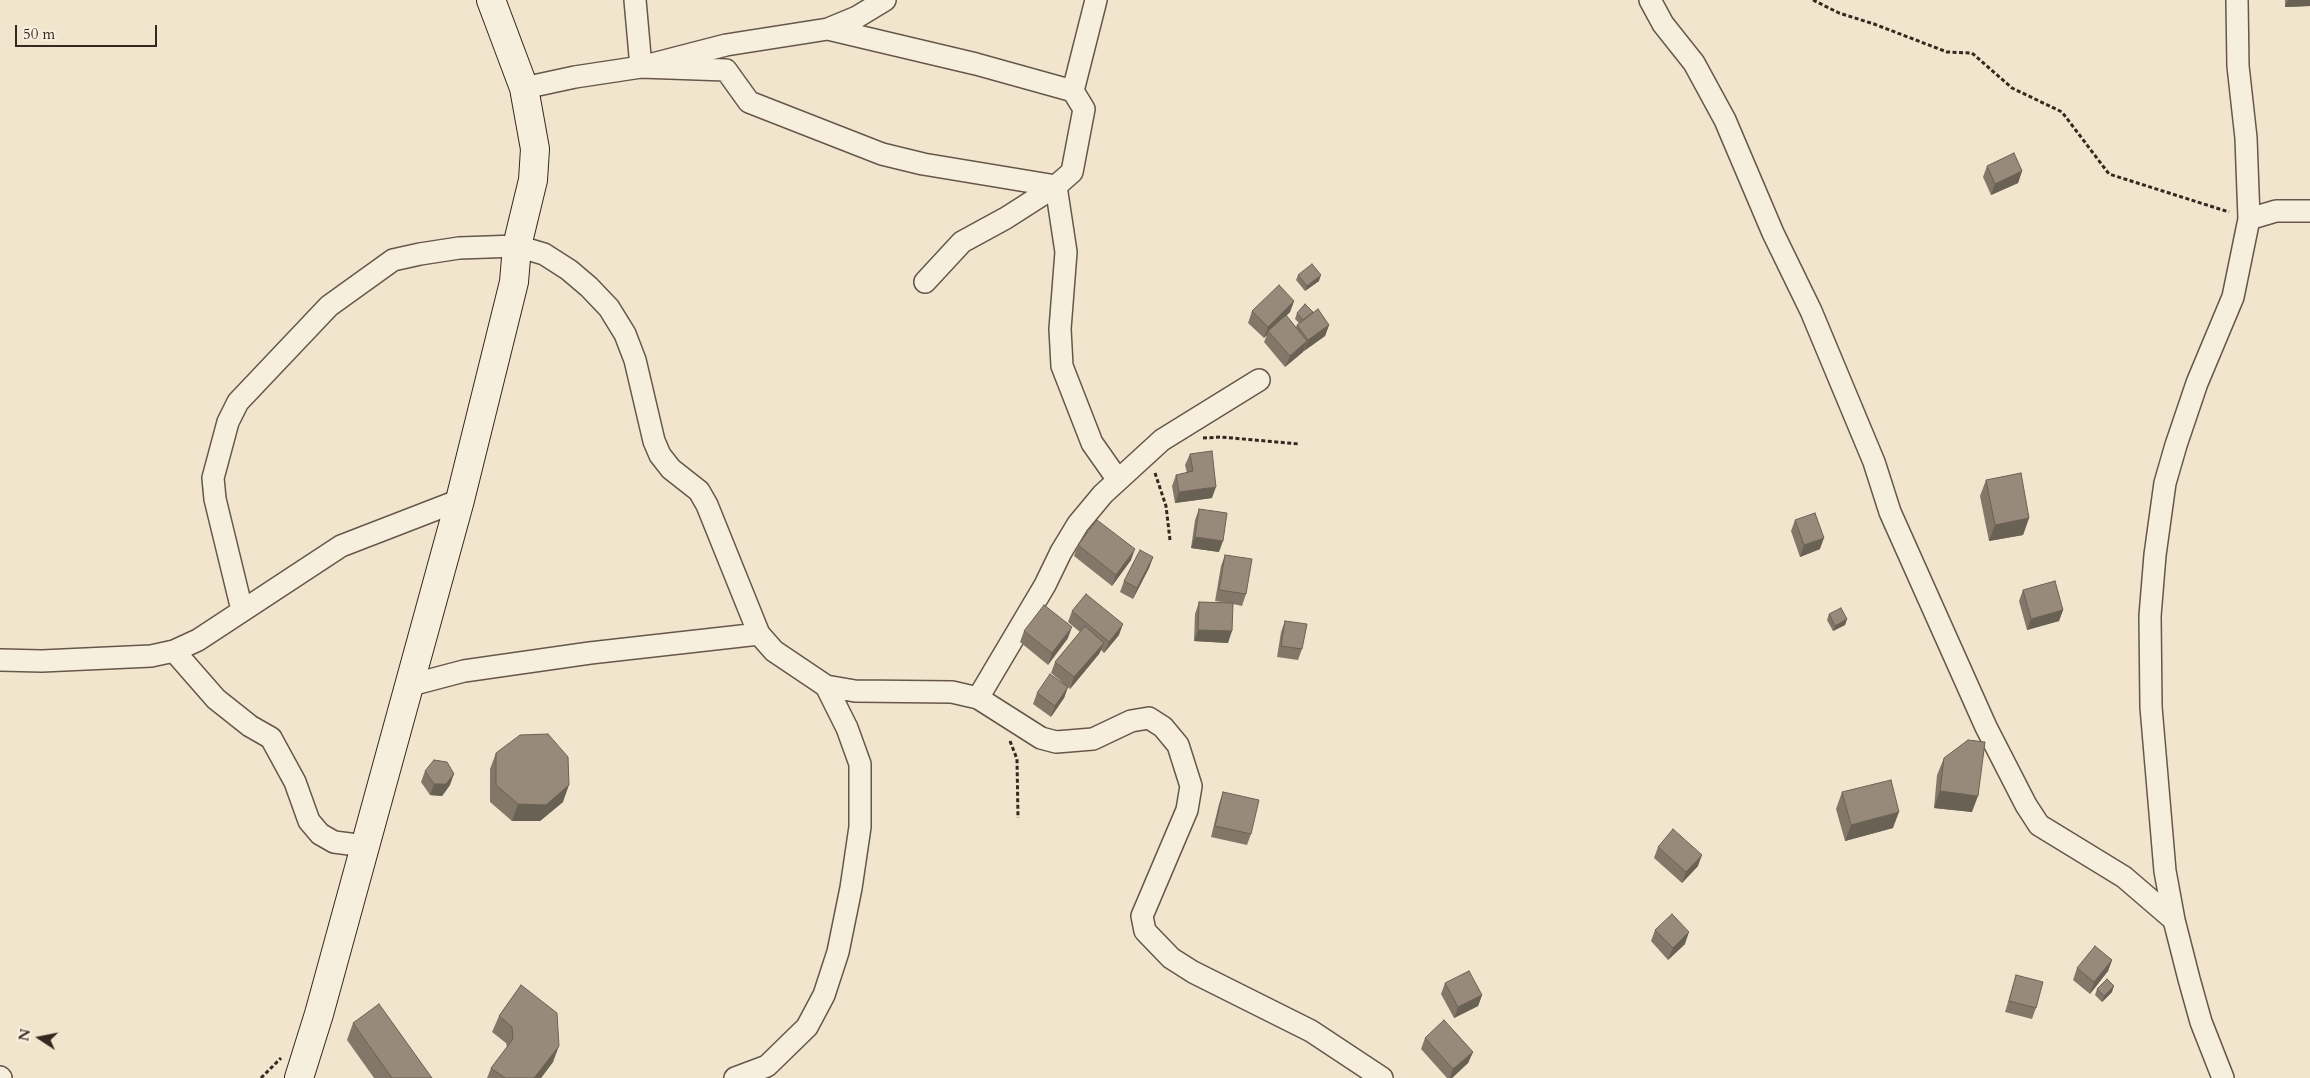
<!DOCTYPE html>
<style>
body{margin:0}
#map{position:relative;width:2310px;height:1078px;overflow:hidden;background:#f1e6cd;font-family:Cardo,serif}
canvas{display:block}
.north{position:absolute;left:15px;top:1013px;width:50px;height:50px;-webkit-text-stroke:4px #f6efde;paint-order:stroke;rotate:281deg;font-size:14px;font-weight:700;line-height:20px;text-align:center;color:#382620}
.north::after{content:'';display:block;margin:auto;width:18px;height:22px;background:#382620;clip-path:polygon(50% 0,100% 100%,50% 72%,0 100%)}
.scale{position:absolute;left:15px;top:25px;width:142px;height:22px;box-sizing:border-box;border:2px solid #382620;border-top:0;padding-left:6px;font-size:15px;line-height:18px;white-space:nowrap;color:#382620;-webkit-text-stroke:4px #f6efde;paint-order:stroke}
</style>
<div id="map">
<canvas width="2310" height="1078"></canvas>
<div class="north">N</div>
<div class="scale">50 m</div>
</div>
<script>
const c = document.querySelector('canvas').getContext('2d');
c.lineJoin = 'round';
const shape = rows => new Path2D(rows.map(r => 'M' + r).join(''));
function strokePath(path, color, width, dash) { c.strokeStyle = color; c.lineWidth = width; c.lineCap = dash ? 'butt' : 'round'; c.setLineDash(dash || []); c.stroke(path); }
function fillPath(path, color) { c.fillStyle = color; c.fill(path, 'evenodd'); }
const street = shape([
 [635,0,641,67,726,70,749,102,882,154,923,164,1056,186],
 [1096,0,1073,91,1084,109,1072,172,1056,186,1066,252,1060,329,1062,366,1092,443,1118,480],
 [1650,0,1663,24,1694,63,1725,120,1773,233,1811,311,1874,462,1890,512,1986,727,2026,805,2039,825,2124,877,2174,920],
 [828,29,857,17,885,0],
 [524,88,575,77,641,67,726,45,828,29,976,64,1073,91],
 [2249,219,2276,211,2310,211],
 [925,282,962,242,1006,218,1056,186],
 [242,610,215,499,213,478,228,422,238,402,329,306,393,260,420,254,459,248,517,246,544,254,569,270,589,287,609,308,625,334,635,360,654,441,660,455,671,469,699,491,707,505,759,634,774,651,826,686,855,691,952,692,978,698,1041,738,1056,742,1093,739,1131,721,1149,718,1163,727,1178,745,1191,786,1187,810,1142,916,1145,931,1171,958,1193,972,1311,1031,1382,1078],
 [174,651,216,699,250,726,271,738,295,782,309,821,320,834,334,842,365,846],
 [0,660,42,661,151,656,174,651,198,640,341,546,460,500],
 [407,686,464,671,590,653,759,634],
 [978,698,1045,585,1061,552,1078,524,1103,494,1162,440,1259,380],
 [0,1077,1,1078],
 [735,1078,767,1066,807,1027,824,995,838,952,851,888,860,827,860,764,847,728,826,686],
 [2223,1078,2201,1022,2189,979,2174,920,2165,871,2151,707,2150,616,2155,555,2165,483,2176,445,2197,383,2233,297,2249,219,2246,138,2238,66,2237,0]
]);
const secondary = shape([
 [299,1078,319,1014,460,500,514,282,517,246,533,180,535,149,524,88,491,0]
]);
strokePath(street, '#66564b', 24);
strokePath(secondary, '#382620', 30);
strokePath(shape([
 [1813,0,1839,13,1874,24,1947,52,1972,53,2012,88,2062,112,2109,174,2229,212],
 [1203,438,1221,437,1299,444],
 [1155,473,1166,506,1170,540],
 [1010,741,1017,759,1018,818],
 [261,1078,281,1058]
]), '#382620', 3, [4, 2.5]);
strokePath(street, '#f6efde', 21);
strokePath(secondary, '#f6efde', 28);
fillPath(shape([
 [2285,0,2310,0,2310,6,2285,7],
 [1987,166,2022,171,2018,183,1991,195,1983,177],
 [1298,275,1319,281,1305,291,1296,280],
 [1294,301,1290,312,1286,316,1296,327,1297,325,1299,323,1295,319,1297,313,1313,312,1329,325,1325,336,1304,351,1285,367,1264,342,1267,335,1264,338,1248,323,1252,311],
 [1190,454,1212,498,1175,503,1172,486,1176,475,1187,473,1185,465],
 [1986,480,2029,518,2023,535,1989,541,1980,496],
 [1199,509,1219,552,1191,548,1195,520],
 [1795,520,1820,549,1800,557,1791,531],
 [1078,545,1131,560,1112,586,1074,556],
 [1225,555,1246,594,1242,606,1233,604,1228,643,1194,641,1195,614,1199,602,1228,603,1215,601,1221,566],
 [1153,557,1149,568,1133,599,1120,592,1124,581],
 [2023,590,2063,610,2059,621,2027,630,2019,601],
 [1072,611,1119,635,1104,653,1101,650,1099,654,1070,689,1068,687,1064,698,1051,717,1033,704,1037,693,1062,682,1051,673,1055,662,1080,632,1068,622],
 [1829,614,1847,619,1845,625,1833,631,1827,620],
 [1285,621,1302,649,1298,660,1277,657,1281,632],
 [1024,631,1068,638,1048,665,1020,642],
 [496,753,563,802,540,821,512,821,490,802,490,769],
 [1944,758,1972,812,1934,808,1937,775],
 [425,771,450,785,442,796,430,795,421,782],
 [1223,792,1251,834,1247,845,1211,837,1219,804],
 [1842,792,1893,828,1845,841,1836,809],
 [1658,847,1698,866,1682,883,1654,858],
 [1655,930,1685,944,1668,960,1651,941],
 [2112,960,2108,971,2090,994,2073,980,2077,968],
 [2016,975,2036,1008,2032,1019,2005,1012],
 [1445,983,1482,995,1478,1006,1454,1018,1441,994],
 [521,985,553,1062,541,1078,487,1078,491,1068,507,1047,506,1043,492,1032,499,1016],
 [2097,989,2112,992,2102,1002,2095,995],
 [353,1023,432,1078,374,1078,347,1040],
 [1425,1038,1473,1052,1468,1063,1452,1078,1447,1078,1421,1049]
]), '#837769');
fillPath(shape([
 [2288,0,2310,0,2310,6,2285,7],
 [2022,171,2018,183,1991,195,1995,184],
 [1321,275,1319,281,1305,291,1307,286],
 [1294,301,1290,312,1270,332,1268,331,1267,335,1264,338,1268,327],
 [1329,325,1325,336,1304,351,1308,340],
 [1307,341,1303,352,1285,367,1290,356],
 [1216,487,1212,498,1175,503,1179,492],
 [2029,518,2023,535,1989,541,1995,525],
 [1195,537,1223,541,1219,552,1191,548],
 [1824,538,1820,549,1800,557,1804,545],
 [1135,549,1131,560,1112,586,1116,575],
 [1153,557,1149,568,1133,599,1137,588],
 [2063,610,2059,621,2027,630,2031,619],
 [1847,619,1845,625,1833,631,1835,626],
 [1123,624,1119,635,1104,653,1109,642],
 [1072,627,1068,638,1048,665,1052,653],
 [1198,630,1232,631,1228,643,1194,641],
 [1104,643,1099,654,1070,689,1074,677],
 [1068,687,1064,698,1051,717,1055,706],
 [454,774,450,785,442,796,430,795,434,784],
 [569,785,563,802,540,821,512,821,518,804],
 [1940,791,1978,796,1972,812,1934,808],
 [1899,812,1893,828,1845,841,1851,825],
 [1702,855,1698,866,1682,883,1686,872],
 [1689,932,1685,944,1668,960,1673,948],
 [2112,960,2108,971,2090,994,2094,982],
 [2114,986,2112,992,2102,1002,2104,996],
 [1482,995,1478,1006,1454,1018,1458,1007],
 [559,1046,553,1062,541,1078,534,1078],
 [1473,1052,1468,1063,1452,1078,1450,1078,1453,1069]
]), '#6a6155');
const building = shape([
 [2014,153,2022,171,1995,184,1987,166,2014,153],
 [1312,264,1321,275,1307,286,1298,275,1312,264],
 [1279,285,1294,301,1268,327,1252,311,1279,285],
 [1305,304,1313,312,1303,320,1297,313,1305,304],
 [1318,309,1329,325,1308,340,1297,325,1318,309],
 [1286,315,1307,341,1290,356,1268,331,1286,315],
 [1212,451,1216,487,1179,492,1176,475,1193,471,1190,454,1212,451],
 [2021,473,2029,518,1995,525,1986,480,2021,473],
 [1199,509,1227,513,1223,541,1195,537,1199,509],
 [1815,513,1824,538,1804,545,1795,520,1815,513],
 [1097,520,1135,549,1116,575,1078,545,1097,520],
 [1140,550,1153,557,1137,588,1124,581,1140,550],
 [1225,555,1252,559,1246,594,1219,590,1225,555],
 [2055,581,2063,610,2031,619,2023,590,2055,581],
 [1086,594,1123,624,1109,642,1072,611,1086,594],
 [1199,602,1233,603,1232,631,1198,630,1199,602],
 [1044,605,1072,627,1052,653,1024,631,1044,605],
 [1841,608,1847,619,1835,626,1829,614,1841,608],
 [1285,621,1307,624,1302,649,1281,646,1285,621],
 [1085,626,1104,643,1074,677,1055,662,1085,626],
 [1050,674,1068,687,1055,706,1037,693,1050,674],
 [548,734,568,757,569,785,546,805,518,804,496,785,496,753,520,735,548,734],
 [1968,740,1985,742,1978,796,1940,791,1944,758,1968,740],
 [434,760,447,762,454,774,446,784,434,784,425,771,434,760],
 [1891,780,1899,812,1851,825,1842,792,1891,780],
 [1223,792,1259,800,1251,834,1215,826,1223,792],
 [1673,829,1702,855,1686,872,1658,847,1673,829],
 [1672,914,1689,932,1673,948,1655,930,1672,914],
 [2095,946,2112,960,2094,982,2077,968,2095,946],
 [1469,971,1482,995,1458,1007,1445,983,1469,971],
 [2016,975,2043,982,2036,1008,2009,1001,2016,975],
 [2107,979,2114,986,2104,996,2097,989,2107,979],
 [521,985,557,1013,559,1046,534,1078,505,1078,491,1068,513,1039,512,1027,499,1016,521,985],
 [379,1004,432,1078,392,1078,353,1023,379,1004],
 [1444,1020,1473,1052,1453,1069,1425,1038,1444,1020]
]);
fillPath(building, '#988a7a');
strokePath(building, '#6a6155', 1);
</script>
